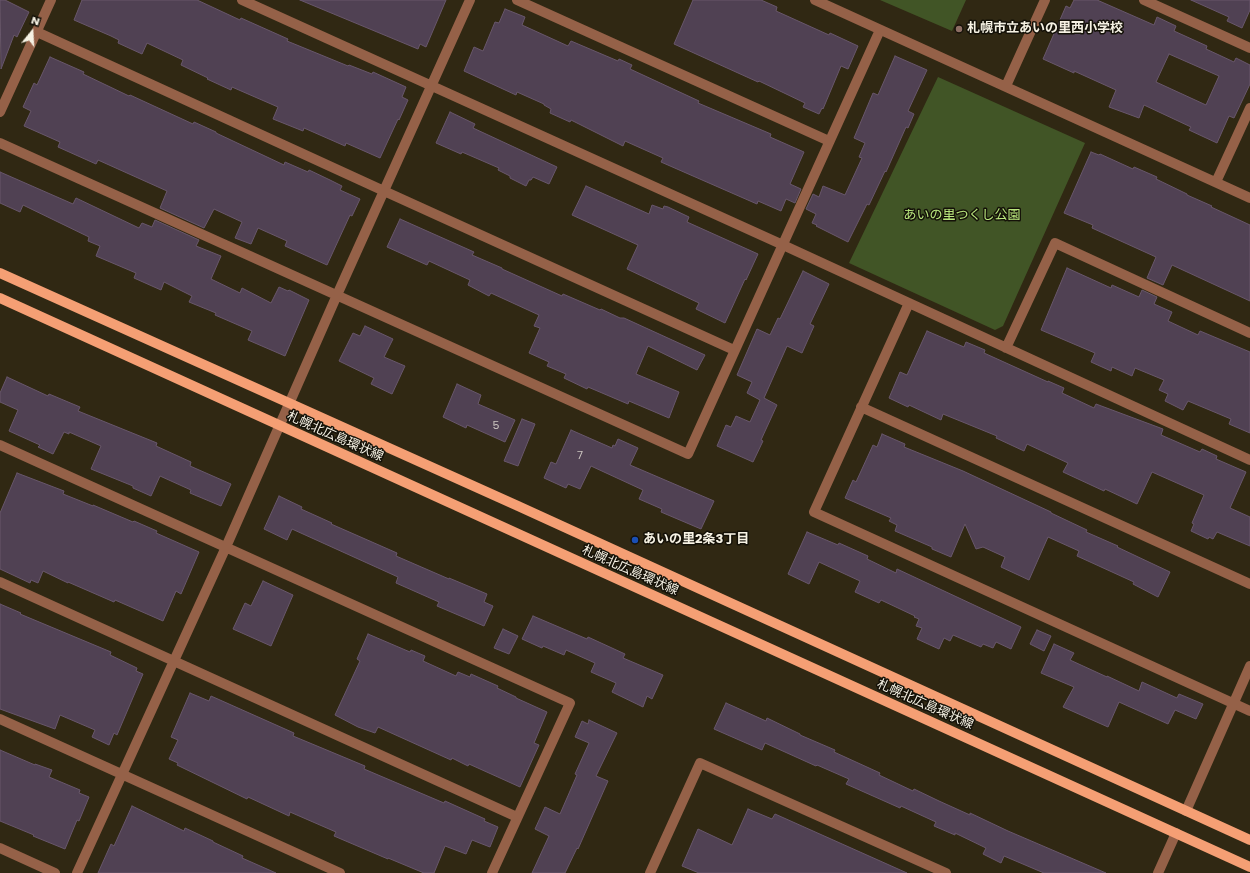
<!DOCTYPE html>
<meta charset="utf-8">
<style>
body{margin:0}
#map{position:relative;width:1250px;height:873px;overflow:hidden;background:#302813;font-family:Poppins,sans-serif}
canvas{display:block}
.north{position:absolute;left:12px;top:12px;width:40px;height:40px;-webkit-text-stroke:3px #141108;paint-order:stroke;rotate:18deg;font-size:11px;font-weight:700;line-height:16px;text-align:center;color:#f6f2e4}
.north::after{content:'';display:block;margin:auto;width:14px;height:18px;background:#f6f2e4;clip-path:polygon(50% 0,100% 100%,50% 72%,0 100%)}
</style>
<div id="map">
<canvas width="1250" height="873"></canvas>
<div class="north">N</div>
</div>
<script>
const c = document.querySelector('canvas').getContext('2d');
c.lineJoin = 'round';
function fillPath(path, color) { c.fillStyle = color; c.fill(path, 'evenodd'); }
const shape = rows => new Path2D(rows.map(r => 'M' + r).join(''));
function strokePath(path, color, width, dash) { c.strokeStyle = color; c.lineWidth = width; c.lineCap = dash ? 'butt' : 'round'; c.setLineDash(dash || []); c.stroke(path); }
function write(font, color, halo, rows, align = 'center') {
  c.font = font + ' Poppins,"Noto Sans JP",sans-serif'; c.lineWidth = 3; c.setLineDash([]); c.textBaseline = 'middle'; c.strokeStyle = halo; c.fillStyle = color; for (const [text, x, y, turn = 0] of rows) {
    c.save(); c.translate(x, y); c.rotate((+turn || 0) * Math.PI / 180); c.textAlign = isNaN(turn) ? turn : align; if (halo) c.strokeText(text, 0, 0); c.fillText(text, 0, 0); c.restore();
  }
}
fillPath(shape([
 [880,0,966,0,952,31],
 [938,77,1085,143,1003,326,995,330,849,263]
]), '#415526');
const building = shape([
 [0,0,5,0,29,12,17,37,14,35,1,69,0,0],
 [82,0,197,0,240,20,241,18,288,39,287,41,348,66,349,65,372,74,373,72,406,87,402,97,408,100,399,120,398,119,380,158,346,143,345,146,304,128,303,131,273,119,278,107,232,87,231,90,207,79,208,78,181,65,183,60,147,43,142,54,118,43,119,40,111,36,74,20,82,0],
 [300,0,446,0,426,47,420,44,418,49,300,0],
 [693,0,761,0,777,7,776,11,829,35,830,33,858,46,848,69,841,66,823,109,822,108,819,114,803,107,805,103,759,81,758,82,674,44,693,0],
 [1074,0,1097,0,1154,25,1157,17,1176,26,1174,31,1207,46,1206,49,1234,62,1236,58,1250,65,1250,84,1234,118,1229,116,1217,143,1189,130,1191,127,1144,105,1139,118,1109,107,1116,90,1074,71,1074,73,1043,59,1066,6,1070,8,1074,0],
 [1169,54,1219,76,1206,105,1156,82,1169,54],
 [1191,0,1250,0,1250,10,1242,28,1227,21,1229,17,1191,0],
 [505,9,525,17,522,25,568,46,571,41,618,61,619,59,632,65,630,69,699,101,698,103,771,134,770,137,804,152,790,184,801,189,795,203,786,199,781,211,758,201,757,204,661,162,663,158,625,141,623,146,571,120,570,122,550,113,551,109,544,105,544,104,517,92,516,95,464,71,474,47,483,51,495,22,499,23,505,9],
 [895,56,927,70,908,111,914,114,908,128,906,127,886,172,885,171,869,205,867,204,848,242,816,226,817,225,812,223,816,214,806,209,813,194,819,197,823,186,845,195,862,158,859,157,865,143,854,138,873,93,878,95,895,56],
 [50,57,84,72,83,74,129,96,130,95,193,124,194,122,216,132,216,133,284,165,285,162,308,172,309,170,330,180,342,186,340,190,360,199,352,216,350,215,327,265,285,246,287,241,258,228,251,244,235,238,242,222,214,209,204,228,160,208,167,191,98,160,96,164,58,147,60,142,24,126,31,111,23,107,34,83,37,85,50,57],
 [450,112,475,124,473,128,557,167,549,184,533,177,531,180,529,180,526,186,510,178,510,176,498,170,499,168,462,152,461,154,436,143,450,112],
 [1091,152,1099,155,1100,154,1133,169,1134,167,1157,177,1156,179,1187,194,1187,195,1212,206,1211,207,1250,225,1250,301,1172,265,1163,285,1147,278,1156,257,1092,228,1093,225,1064,213,1091,152],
 [0,172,73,204,76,198,139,228,142,223,152,227,155,220,199,240,196,246,221,256,211,279,240,293,242,288,271,303,279,287,288,291,289,290,309,300,285,356,248,340,252,331,215,315,216,313,189,302,192,296,164,282,161,290,134,278,136,273,96,256,100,246,88,241,89,237,23,205,20,212,0,203,0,172],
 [586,186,649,214,652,205,663,209,664,206,668,207,689,217,687,222,758,254,746,280,745,279,725,323,696,309,699,303,627,269,638,245,572,215,586,186],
 [400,219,474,252,472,255,502,268,502,269,562,296,563,294,600,310,601,309,620,318,624,318,705,355,697,370,648,346,636,374,679,392,669,418,629,401,628,404,588,387,587,389,564,378,566,374,547,366,549,362,529,353,540,328,534,326,539,315,491,293,489,296,468,285,470,280,429,261,427,265,387,247,400,219],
 [1067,268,1111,288,1112,285,1139,297,1142,290,1157,297,1154,304,1172,312,1168,321,1198,335,1200,331,1250,352,1250,433,1229,424,1231,419,1188,401,1183,410,1165,401,1168,394,1159,390,1164,380,1135,368,1132,376,1112,367,1111,371,1091,362,1095,353,1041,330,1067,268],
 [803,271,829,284,810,324,814,326,802,353,787,346,764,398,777,405,761,440,763,441,753,462,717,446,726,425,731,427,736,416,750,422,760,400,747,393,752,382,737,375,757,329,770,335,778,318,780,319,803,271],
 [365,326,393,339,384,357,405,366,392,394,371,384,374,378,339,361,353,333,360,336,365,326],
 [927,331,964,347,966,342,985,350,984,353,1048,382,1048,381,1064,388,1062,393,1094,408,1096,404,1163,429,1161,435,1200,452,1202,449,1217,456,1216,459,1246,472,1230,508,1250,517,1250,546,1217,532,1213,539,1209,537,1208,539,1191,531,1194,524,1192,523,1204,495,1152,472,1137,504,1105,489,1104,491,1063,472,1068,463,1027,444,1024,451,996,438,997,436,943,414,941,420,909,405,908,407,889,398,900,372,907,375,927,331],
 [7,377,48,396,49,394,80,407,78,411,157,443,156,446,191,462,190,466,231,484,221,506,190,493,191,490,160,476,151,496,133,488,133,486,91,469,101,446,69,432,69,434,64,432,53,454,38,447,40,445,9,431,18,410,0,402,0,393,7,377],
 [457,384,481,395,478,404,515,420,505,442,467,425,466,428,443,417,457,384],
 [522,419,535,424,518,466,504,461,522,419],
 [571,430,612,448,613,445,615,446,618,439,638,448,630,465,714,501,701,529,661,512,662,509,639,499,643,490,591,466,580,489,568,484,566,488,544,478,551,462,556,464,571,430],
 [882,434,905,444,904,447,963,471,1051,512,1051,513,1087,530,1086,532,1118,546,1117,547,1170,572,1158,597,1133,584,1134,582,1077,556,1079,551,1048,537,1029,580,1001,567,1005,557,983,547,976,549,965,524,951,557,932,549,932,547,895,531,897,525,889,521,891,518,845,498,853,480,856,482,873,445,877,447,882,434],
 [17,473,64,491,63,494,93,506,93,505,133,522,134,521,157,531,156,533,199,552,181,594,176,591,163,621,115,600,114,602,68,582,68,583,43,571,38,583,31,580,30,583,0,569,0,513,17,473],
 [279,496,302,507,301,509,332,523,331,524,397,553,396,556,449,579,449,578,487,594,484,602,493,606,484,626,437,606,439,602,396,583,398,577,292,529,287,540,264,529,279,496],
 [807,532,838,545,839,543,868,556,867,559,896,573,897,569,1021,627,1011,649,996,642,993,648,983,644,981,647,953,635,950,641,944,638,939,649,917,639,922,628,916,626,919,619,914,617,915,616,881,600,879,603,855,592,860,581,819,562,809,584,788,574,807,532],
 [263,581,293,595,271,646,233,629,245,603,251,606,263,581],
 [0,604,21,613,20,614,111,652,110,655,137,668,136,671,143,674,117,735,114,733,109,745,92,737,95,730,60,715,55,729,0,709,0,604],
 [533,616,587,639,588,637,625,654,623,658,663,675,652,699,647,696,643,707,612,692,616,683,591,672,595,663,566,650,564,655,543,646,542,648,522,639,533,616],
 [503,629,518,636,509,654,494,648,503,629],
 [1037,630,1051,636,1044,651,1030,644,1037,630],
 [368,634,410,652,411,650,425,656,423,661,456,676,458,672,470,677,471,674,498,686,497,688,516,697,516,698,547,712,534,743,539,745,520,787,469,764,468,766,452,758,451,760,378,727,375,733,358,727,335,715,360,661,357,659,368,634],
 [1054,644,1074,653,1070,660,1107,677,1107,676,1139,691,1142,682,1177,698,1179,694,1203,704,1196,719,1175,710,1168,724,1119,702,1108,727,1063,707,1074,687,1041,673,1054,644],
 [190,693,209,701,211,696,294,733,293,736,365,766,364,769,444,803,445,801,485,819,484,821,498,827,490,847,472,840,466,854,445,846,434,873,424,873,388,858,388,859,334,836,336,832,290,812,289,816,248,797,247,799,177,765,178,763,169,759,178,740,171,737,190,693],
 [726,703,766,721,767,718,800,734,800,735,835,750,834,752,880,773,879,775,913,791,914,789,939,801,970,815,970,813,1008,831,1106,873,1044,873,1004,856,1001,863,983,854,986,848,955,833,955,835,934,826,936,822,901,806,900,808,846,784,849,779,817,765,816,766,765,743,762,750,714,729,726,703],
 [589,720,617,733,596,776,608,781,578,849,577,848,565,873,532,873,549,836,535,829,545,807,560,814,577,775,575,774,589,743,575,737,582,721,588,724,589,720],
 [0,750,35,765,35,764,52,770,49,777,80,790,79,793,89,797,79,821,77,820,65,849,33,836,34,835,0,821,0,750],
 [132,806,184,831,185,828,213,841,213,842,243,856,242,858,276,873,98,873,111,844,114,846,132,806],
 [748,809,772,819,775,814,907,873,699,873,682,866,698,829,732,845,748,809]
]);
fillPath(building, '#504153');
strokePath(building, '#68576b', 1);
strokePath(shape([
 [242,0,783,245,1250,460],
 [517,0,829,141],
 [815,0,1250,198],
 [1144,0,1250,48],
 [37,32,384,191,734,350],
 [1006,86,1045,0],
 [0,112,51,0],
 [0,143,688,454,880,30],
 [1216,182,1250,108],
 [909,303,814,512,1250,711],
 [1006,348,1055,243,1250,333],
 [861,407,1250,584],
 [0,445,570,703,492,873],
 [0,582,517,817],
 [0,719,340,873],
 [1186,811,1250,666],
 [0,848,55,873],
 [77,873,226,547,337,295,470,0],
 [650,873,700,763,946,873],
 [1158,873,1176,833]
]), '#956148', 10);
strokePath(shape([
 [0,273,518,506,1250,840],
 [0,298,1250,867]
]), '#f59f74', 10);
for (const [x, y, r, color] of [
 [959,29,4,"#8d6e63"],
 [635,540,4,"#1a4fb4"]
]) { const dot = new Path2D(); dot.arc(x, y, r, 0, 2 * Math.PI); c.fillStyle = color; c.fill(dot); strokePath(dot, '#141108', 1.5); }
write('11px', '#ccc6c0', null, [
 ["5",496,426],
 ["7",580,456]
]);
write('bold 13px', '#f6f2e4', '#141108', [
 ["札幌市立あいの里西小学校",967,29],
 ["あいの里2条3丁目",643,540]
], 'left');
write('13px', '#bae87e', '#141108', [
 ["あいの里つくし公園",962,216]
]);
write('13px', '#f6f2e4', '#141108', [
 ["札幌北広島環状線",335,437,24],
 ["札幌北広島環状線",630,571,24],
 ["札幌北広島環状線",925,705,24]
]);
</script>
